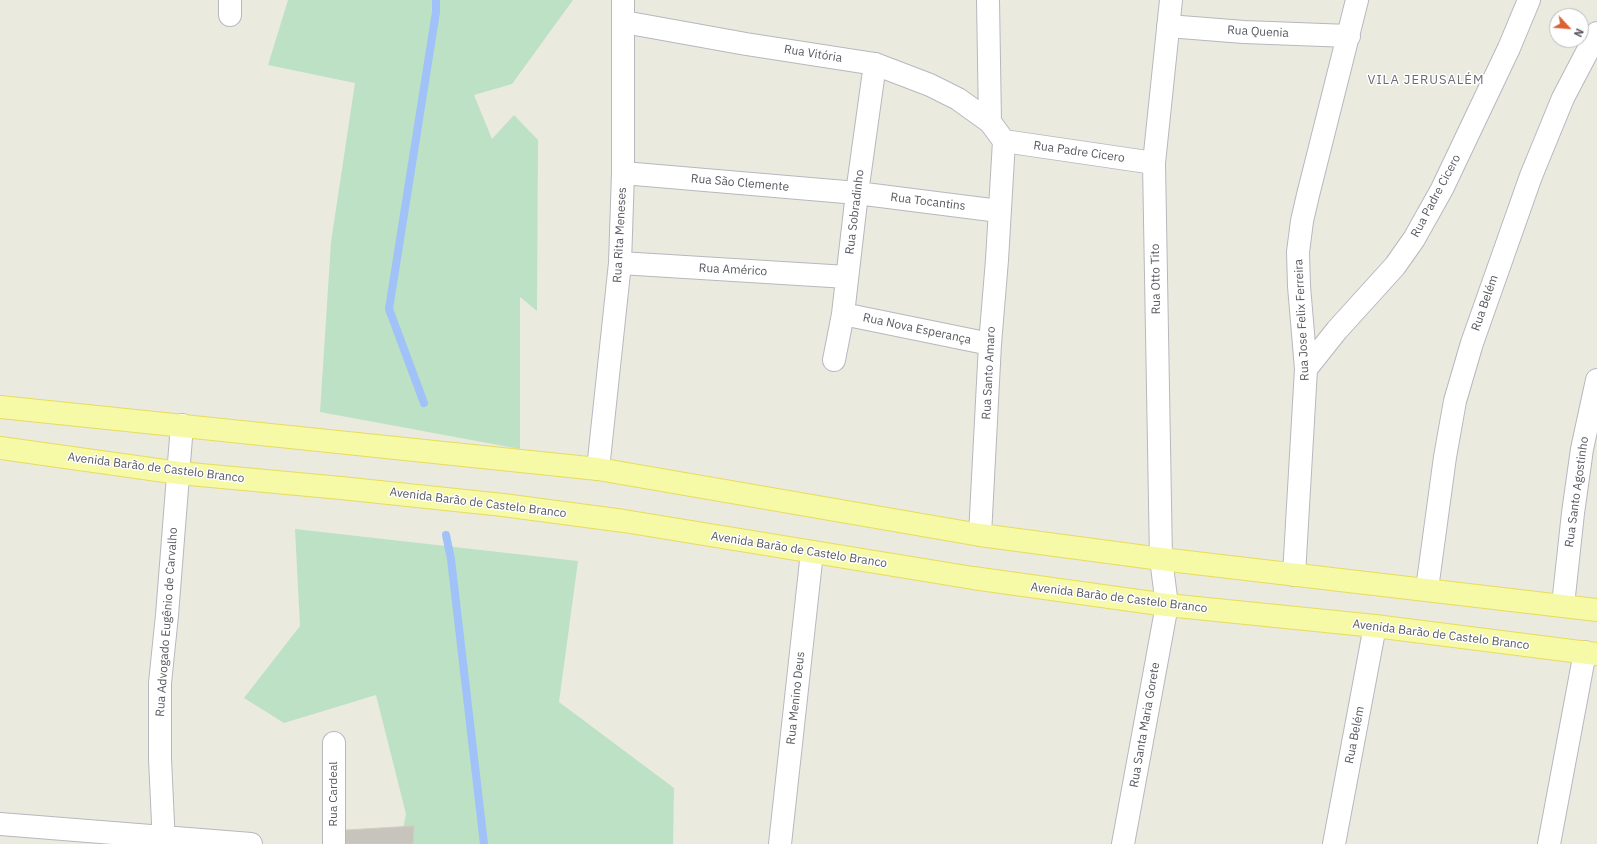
<!DOCTYPE html>
<meta charset="utf-8">
<style>
body{margin:0}
#map{position:relative;width:1597px;height:844px;overflow:hidden;background:#ebeadf;font-family:"IBM Plex Sans",sans-serif}
canvas{display:block}
.north{position:absolute;left:1549px;top:8px;width:40px;height:40px;box-sizing:border-box;background:#fff;border:1px solid #bcbdbf;border-radius:50%;rotate:116deg;font-size:11px;font-weight:700;line-height:16px;text-align:center;color:#585a60}
.north::after{content:'';display:block;margin:auto;width:14px;height:18px;background:#dd6233;clip-path:polygon(50% 0,100% 100%,50% 72%,0 100%)}
</style>
<div id="map">
<canvas width="1597" height="844"></canvas>
<div class="north">N</div>
</div>
<script>
const c = document.querySelector('canvas').getContext('2d');
c.lineJoin = 'round';
function fillPath(path, color) { c.fillStyle = color; c.fill(path, 'evenodd'); }
const shape = rows => new Path2D(rows.map(r => 'M' + r).join(''));
function strokePath(path, color, width, dash) { c.strokeStyle = color; c.lineWidth = width; c.lineCap = dash ? 'butt' : 'round'; c.setLineDash(dash || []); c.stroke(path); }
function write(font, color, halo, rows, align = 'center') {
  c.font = font + ' "IBM Plex Sans",sans-serif'; c.lineWidth = 3; c.setLineDash([]); c.textBaseline = 'middle'; c.strokeStyle = halo; c.fillStyle = color; for (const [text, x, y, turn = 0] of rows) {
    c.save(); c.translate(x, y); c.rotate((+turn || 0) * Math.PI / 180); c.textAlign = isNaN(turn) ? turn : align; if (halo) c.strokeText(text, 0, 0); c.fillText(text, 0, 0); c.restore();
  }
}
fillPath(shape([
 [288,0,573,0,512,84,474,95,492,139,514,115,538,140,537,311,520,297,520,449,320,412,331,242,355,83,268,65],
 [295,529,578,561,559,702,674,788,673,844,400,844,406,814,376,695,284,723,244,698,300,626]
]), '#bde1c4');
strokePath(shape([
 [424,403,389,309,436,12,436,0],
 [446,535,451,559,484,844]
]), '#a1c1f9', 8);
const building = shape([
 [414,826,413,844,345,844,346,830,414,826]
]);
fillPath(building, '#c6c4bd');
strokePath(building, '#cfcdbe', 1);
const minor = shape([
 [988,0,990,122],
 [230,15,230,0],
 [624,22,746,44,875,64,930,85,958,99,990,122,1004,141,997,260,990,344,980,535],
 [1168,26,1244,32,1349,36],
 [1004,141,1154,163],
 [623,173,857,193,999,211],
 [620,263,847,277],
 [843,314,990,344],
 [834,360,843,314,857,193,875,64],
 [1306,369,1337,330,1395,266,1414,239,1442,189,1509,48,1529,0],
 [598,469,620,263,623,173,623,0],
 [1294,575,1306,369,1299,286,1298,252,1302,221,1308,195,1357,0],
 [1427,589,1445,457,1455,401,1472,343,1531,176,1563,98,1597,33],
 [1563,605,1573,513,1582,449,1597,380],
 [334,743,334,844],
 [0,824,251,844],
 [164,844,160,759,160,683,167,615,182,425],
 [780,844,812,552],
 [1123,844,1167,605,1161,559,1154,163,1171,0],
 [1334,844,1375,626],
 [1549,844,1585,652]
]);
const primary = shape([
 [0,407,598,469,980,535,1161,559,1597,610],
 [0,448,179,473,341,488,503,505,624,521,973,578,1167,605,1375,626,1597,654]
]);
strokePath(minor, '#b7b8be', 24);
strokePath(primary, '#e7dc5c', 24);
strokePath(minor, '#fff', 22);
strokePath(primary, '#f6f9a6', 22);
write('12px', '#585a60', '#fff', [
 ["Rua Quenia",1258,32,3],
 ["Rua Vitória",813,54,9],
 ["Rua Padre Cicero",1079,152,8],
 ["Rua São Clemente",740,183,5],
 ["Rua Padre Cicero",1436,196,-62],
 ["Rua Tocantins",928,202,7],
 ["Rua Sobradinho",855,212,-83],
 ["Rua Rita Meneses",620,235,-87],
 ["Rua Américo",733,270,3],
 ["Rua Otto Tito",1156,279,-91],
 ["Rua Belém",1485,303,-71],
 ["Rua Jose Felix Ferreira",1302,320,-93],
 ["Rua Nova Esperança",917,329,12],
 ["Rua Santo Amaro",989,373,-87],
 ["Avenida Barão de Castelo Branco",156,468,7],
 ["Rua Santo Agostinho",1577,492,-82],
 ["Avenida Barão de Castelo Branco",478,503,7],
 ["Avenida Barão de Castelo Branco",799,550,9],
 ["Avenida Barão de Castelo Branco",1119,598,7],
 ["Rua Advogado Eugênio de Carvalho",167,622,-86],
 ["Avenida Barão de Castelo Branco",1441,635,7],
 ["Rua Menino Deus",796,698,-84],
 ["Rua Santa Maria Gorete",1145,725,-80],
 ["Rua Belém",1355,735,-79],
 ["Rua Cardeal",334,794,-90]
]);
c.letterSpacing = '1px';
write('13px', '#696c72', '#fff', [
 ["VILA JERUSALÉM",1426,80]
]);
c.letterSpacing = '0px';
</script>
